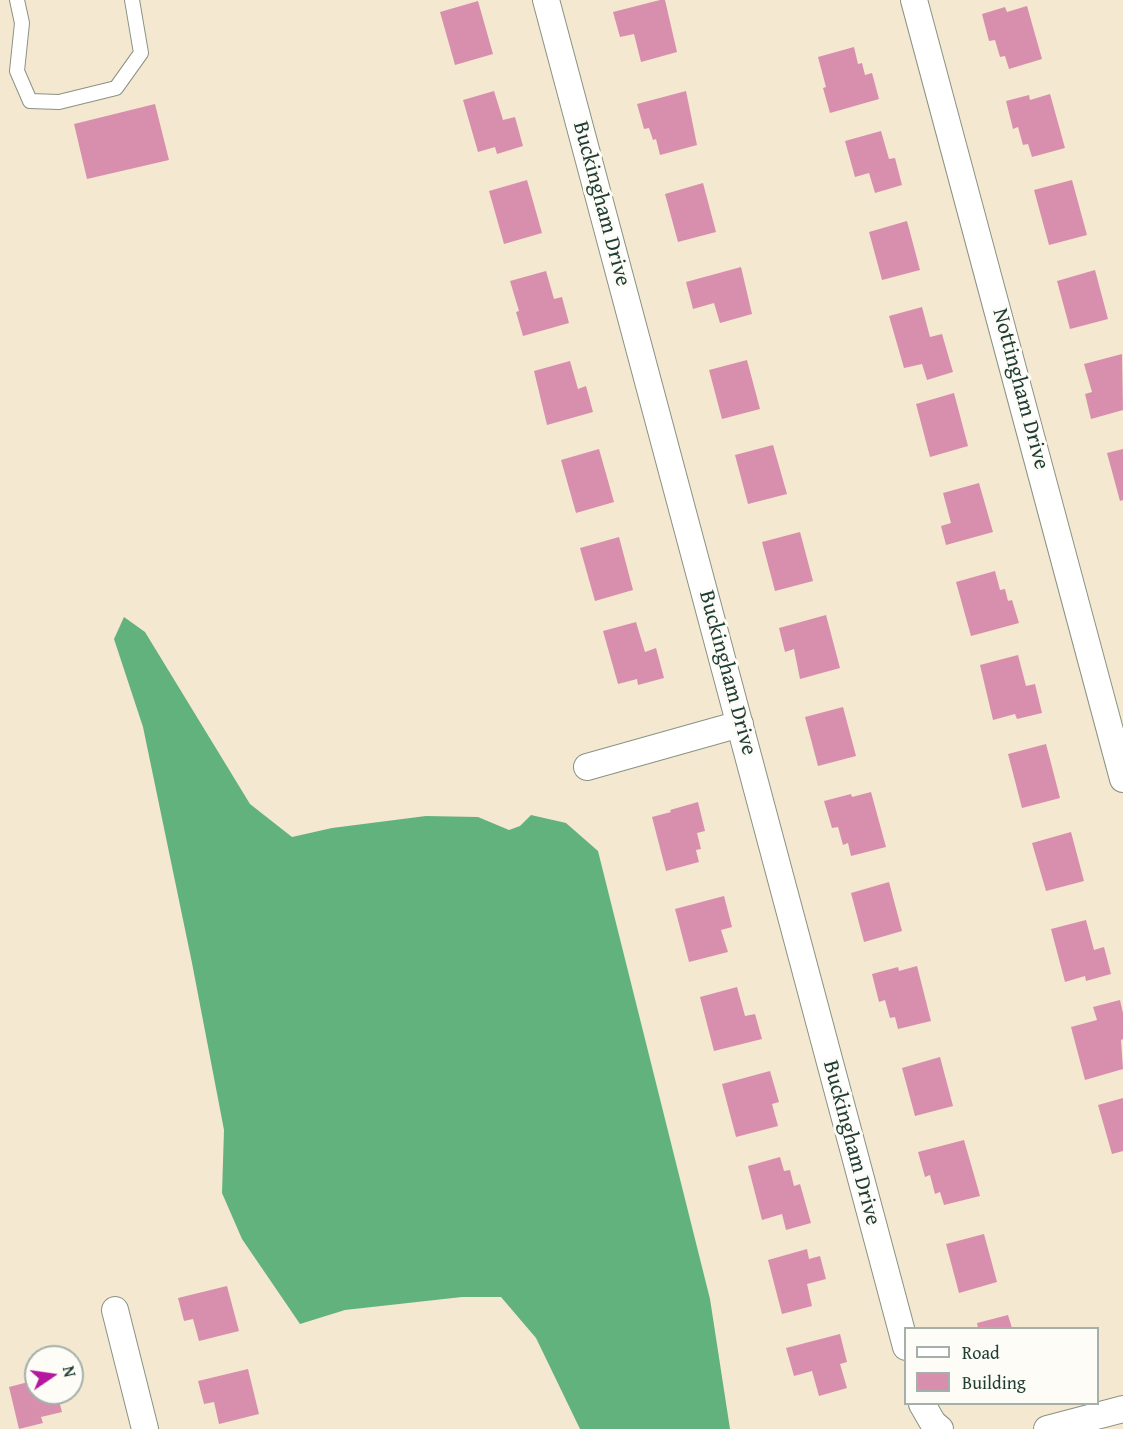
<!DOCTYPE html>
<style>
body{margin:0}
#map{position:relative;width:1123px;height:1429px;overflow:hidden;background:#f4e8d1;font-family:"Gentium Book Plus",serif}
canvas{display:block}
.legend{position:absolute;left:904px;top:1327px;width:195px;height:78px;box-sizing:border-box;background:#fdfcf7;border:2px solid #a4b0a9;margin:0;padding:8px 10px;list-style:none;font-size:18px;color:#1f3d34}
.legend li{display:flex;align-items:center;gap:12px;height:30px}
.legend b{width:30px;border:2px solid #a4b0a9}
.north{position:absolute;left:24px;top:1345px;width:60px;height:60px;box-sizing:border-box;background:#fdfcf7;border:2px solid #a4b0a9;border-radius:50%;rotate:77deg;font-size:16px;font-weight:700;line-height:24px;text-align:center;color:#1f3d34}
.north::after{content:'';display:block;margin:auto;width:21px;height:27px;background:#b5179e;clip-path:polygon(50% 0,100% 100%,50% 72%,0 100%)}
</style>
<div id="map">
<canvas width="1123" height="1429"></canvas>
<ul class="legend">
<li><b style="height:8px;background:#fff"></b>Road</li>
<li><b style="height:16px;background:#d88fad"></b>Building</li>
</ul>
<div class="north">N</div>
</div>
<script>
const c = document.querySelector('canvas').getContext('2d');
c.lineJoin = 'round';
function fillPath(path, color) { c.fillStyle = color; c.fill(path, 'evenodd'); }
const shape = rows => new Path2D(rows.map(r => 'M' + r).join(''));
function strokePath(path, color, width, dash) { c.strokeStyle = color; c.lineWidth = width; c.lineCap = dash ? 'butt' : 'round'; c.setLineDash(dash || []); c.stroke(path); }
function write(font, color, halo, rows, align = 'center') {
  c.font = font + ' "Gentium Book Plus",serif'; c.lineWidth = 6; c.setLineDash([]); c.textBaseline = 'middle'; c.strokeStyle = halo; c.fillStyle = color; for (const [text, x, y, turn = 0] of rows) {
    c.save(); c.translate(x, y); c.rotate((+turn || 0) * Math.PI / 180); c.textAlign = isNaN(turn) ? turn : align; if (halo) c.strokeText(text, 0, 0); c.fillText(text, 0, 0); c.restore();
  }
}
fillPath(shape([
 [124,617,145,632,250,804,292,837,332,828,426,816,478,817,509,830,520,826,531,815,566,823,598,851,710,1299,730,1429,580,1429,536,1338,501,1297,462,1297,345,1310,300,1324,242,1239,222,1193,224,1130,192,963,143,727,114,639]
]), '#62b27e');
fillPath(shape([
 [660,0,665,0,677,52,641,62,634,34,620,37,613,12],
 [478,1,493,54,455,65,440,12],
 [1027,6,1042,59,1009,69,1005,56,1000,57,995,40,989,41,982,14,1005,7,1007,12],
 [854,47,858,64,862,63,865,75,872,73,879,99,830,113,823,88,826,87,818,57],
 [494,91,503,120,515,117,523,146,497,154,495,147,478,152,463,100],
 [686,91,697,145,660,155,656,139,653,140,649,128,644,129,637,104],
 [1050,94,1065,148,1032,157,1028,144,1023,145,1018,127,1013,129,1006,101,1029,95,1030,100],
 [155,104,169,160,87,179,74,124],
 [881,131,889,159,895,158,902,185,875,193,869,173,855,177,845,141],
 [527,180,542,233,504,244,489,191],
 [1072,180,1087,235,1049,245,1034,190],
 [703,183,716,232,678,242,665,194],
 [907,221,920,270,882,280,869,232],
 [741,267,752,314,720,323,714,303,693,309,686,282],
 [1095,270,1108,319,1070,329,1057,281],
 [546,271,554,299,562,297,569,323,523,336,516,312,519,311,510,281],
 [922,307,930,337,942,334,953,372,927,380,922,364,904,368,889,316],
 [1122,354,1123,410,1091,419,1085,394,1092,392,1084,364],
 [747,360,760,409,722,419,709,370],
 [570,361,578,389,586,386,593,412,547,425,534,371],
 [954,393,968,446,930,457,916,404],
 [773,445,787,494,748,504,735,455],
 [599,449,614,502,576,513,561,460],
 [1123,449,1123,500,1120,501,1107,453],
 [979,483,993,532,946,545,941,526,951,523,943,493],
 [800,532,813,581,775,591,762,542],
 [619,537,633,590,595,601,580,548],
 [995,571,1000,590,1005,589,1008,601,1012,600,1019,623,971,636,956,582],
 [826,615,840,668,800,679,794,649,785,652,779,628],
 [636,622,645,652,656,648,664,678,638,685,637,679,618,684,603,631],
 [1018,655,1026,686,1035,684,1042,713,1017,719,1015,714,993,720,980,665],
 [843,707,856,756,818,766,805,717],
 [1046,744,1060,798,1022,808,1008,754],
 [871,792,886,847,851,856,848,843,843,845,838,827,832,828,824,801,851,794,852,797],
 [698,802,705,831,697,833,701,849,696,850,699,862,666,871,652,817,671,812,670,810],
 [1071,832,1084,881,1046,891,1032,843],
 [889,882,902,931,864,942,851,893],
 [724,896,732,927,721,930,728,952,689,962,675,909],
 [1086,920,1094,950,1104,947,1111,974,1086,981,1085,976,1065,982,1051,929],
 [917,966,931,1021,898,1029,895,1017,890,1018,885,1000,879,1002,872,974,898,967,899,971],
 [737,987,745,1016,755,1014,762,1039,714,1051,700,997],
 [1120,1000,1123,1013,1123,1039,1121,1040,1123,1069,1085,1080,1071,1027,1097,1020,1093,1007],
 [940,1057,953,1106,915,1116,902,1068],
 [770,1071,779,1102,772,1104,778,1126,736,1137,722,1084],
 [1123,1098,1123,1151,1112,1154,1098,1105],
 [964,1140,980,1196,944,1205,940,1192,935,1194,930,1175,925,1177,918,1152],
 [780,1157,784,1171,790,1170,794,1186,800,1184,811,1223,786,1230,782,1214,762,1220,748,1166],
 [984,1234,997,1282,959,1293,946,1244],
 [807,1249,809,1259,820,1256,826,1279,807,1284,812,1306,782,1314,768,1260],
 [227,1286,239,1331,199,1341,193,1319,184,1321,178,1298],
 [1008,1315,1012,1328,978,1328,977,1323],
 [840,1334,847,1362,840,1364,847,1388,819,1396,812,1371,794,1376,786,1348],
 [248,1369,259,1414,219,1424,214,1402,204,1404,198,1381],
 [36,1380,36,1393,57,1393,62,1412,41,1417,43,1423,19,1429,9,1387]
]), '#d88fad');
const lane = shape([
 [17,0,22,23,17,71,30,101,59,102,116,88,141,53,132,0]
]);
const street = shape([
 [546,0,906,1347],
 [914,0,1123,779],
 [587,767,740,724],
 [115,1310,145,1429],
 [922,1404,933,1423,940,1429],
 [1047,1429,1123,1409]
]);
strokePath(lane, '#8a9282', 16);
strokePath(street, '#8a9282', 28);
strokePath(lane, '#fff', 14);
strokePath(street, '#fff', 26);
write('22px', '#1f3d34', '#fdfcf7', [
 ["Buckingham Drive",601,204,75],
 ["Nottingham Drive",1020,389,75],
 ["Buckingham Drive",727,673,75],
 ["Buckingham Drive",851,1143,75]
]);
</script>
